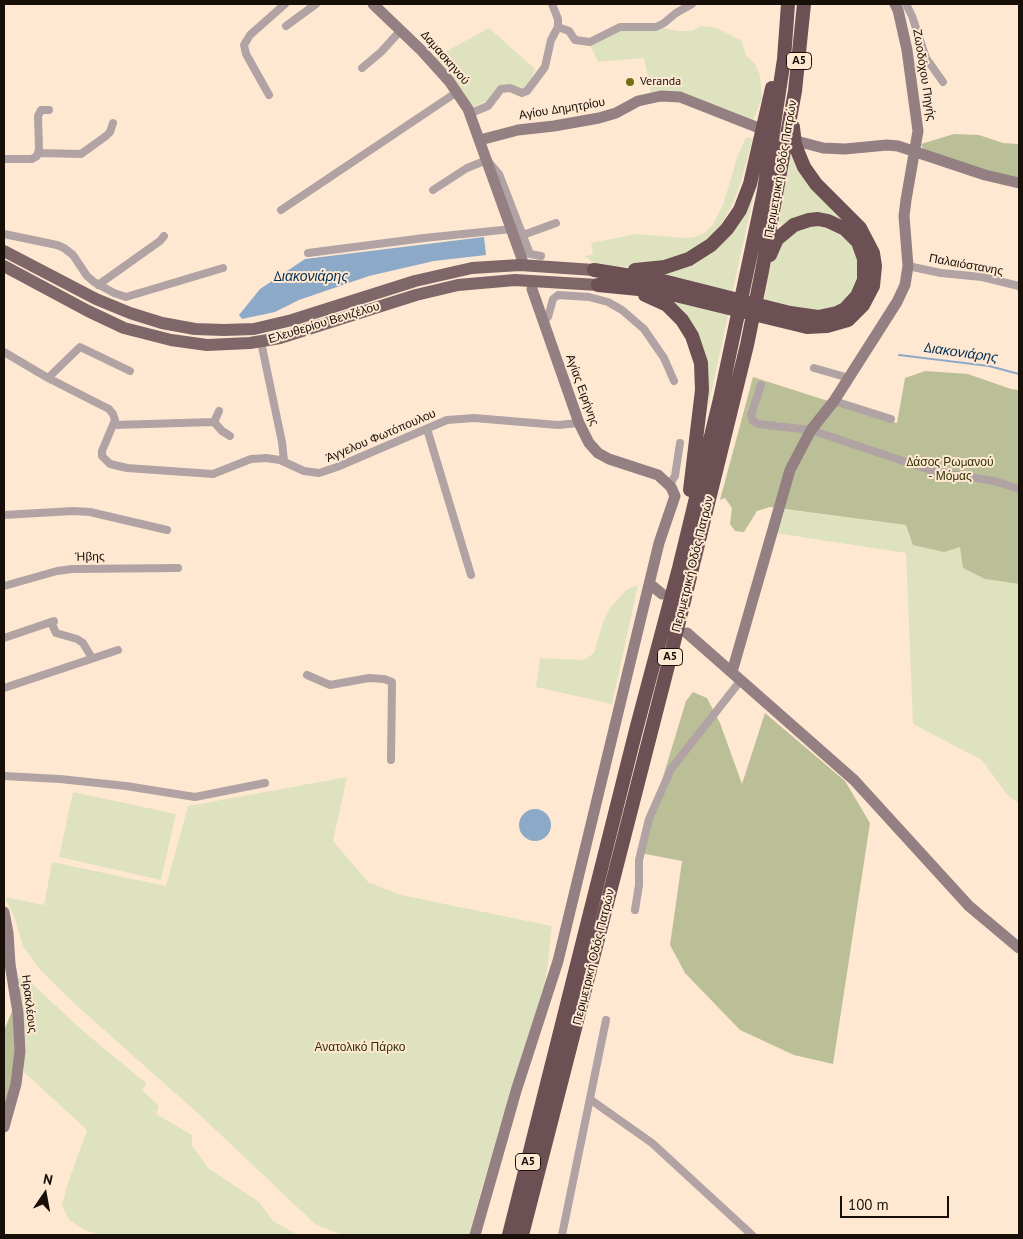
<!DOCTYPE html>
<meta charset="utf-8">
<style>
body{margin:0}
#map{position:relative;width:1023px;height:1239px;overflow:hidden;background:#ffe8d2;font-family:"PT Sans",sans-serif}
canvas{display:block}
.frame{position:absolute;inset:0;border:5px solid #170f08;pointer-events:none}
.north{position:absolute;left:20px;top:1169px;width:50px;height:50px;-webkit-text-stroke:4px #ffe8d2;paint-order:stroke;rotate:12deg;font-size:14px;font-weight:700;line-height:20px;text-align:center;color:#170f08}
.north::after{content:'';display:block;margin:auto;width:18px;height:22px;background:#170f08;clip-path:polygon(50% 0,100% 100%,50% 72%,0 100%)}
.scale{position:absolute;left:840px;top:1196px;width:109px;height:22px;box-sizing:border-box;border:2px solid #170f08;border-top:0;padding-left:6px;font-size:15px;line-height:18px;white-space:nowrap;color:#170f08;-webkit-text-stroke:4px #ffe8d2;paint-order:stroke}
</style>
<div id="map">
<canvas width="1023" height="1239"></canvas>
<div class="frame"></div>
<div class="north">N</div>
<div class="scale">100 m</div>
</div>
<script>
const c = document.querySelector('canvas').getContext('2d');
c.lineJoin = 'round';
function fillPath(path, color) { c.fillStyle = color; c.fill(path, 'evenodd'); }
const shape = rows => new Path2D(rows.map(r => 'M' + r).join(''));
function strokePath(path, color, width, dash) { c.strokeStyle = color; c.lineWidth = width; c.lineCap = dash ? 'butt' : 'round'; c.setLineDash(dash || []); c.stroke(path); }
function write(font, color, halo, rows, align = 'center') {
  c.font = font + ' "PT Sans",sans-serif'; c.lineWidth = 4; c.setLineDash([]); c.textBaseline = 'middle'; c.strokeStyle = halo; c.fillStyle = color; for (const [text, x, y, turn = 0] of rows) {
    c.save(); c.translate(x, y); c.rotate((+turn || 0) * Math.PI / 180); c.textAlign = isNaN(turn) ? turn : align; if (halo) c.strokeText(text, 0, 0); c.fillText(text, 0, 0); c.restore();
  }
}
fillPath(shape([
 [701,26,716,28,741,40,746,55,755,64,760,75,762,98,752,123,651,94,644,58,598,62,590,45,617,29,646,30,663,28,678,31,692,31],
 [489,28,535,69,529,84,525,89,520,90,512,87,485,102,471,107,434,58],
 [747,137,751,138,752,141,741,182,734,201,722,224,701,244,680,257,633,267,603,266,592,262,585,256,593,255,591,243,636,234,687,238,694,237,704,233,712,226,723,205,737,158,745,139],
 [792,148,849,225,791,220,782,225,778,223],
 [764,149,732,294,661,274,719,246,728,238,733,232],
 [824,224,845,234,857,252,859,280,845,302,826,312,764,302,771,262,776,246,796,229],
 [658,294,729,311,701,440,708,371],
 [782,509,906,525,961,546,985,579,1019,584,1019,803,1008,796,982,760,913,724,906,553,775,533],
 [638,585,612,704,536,687,540,658,584,660,594,653,603,622,610,608,626,590],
 [347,777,333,841,368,882,401,895,552,926,544,994,483,1184,469,1235,342,1235,315,1224,202,1117,76,1005,40,970,23,946,15,919,5,897,44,905,52,862,166,886,188,806],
 [73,792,176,814,161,880,59,857],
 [24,976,83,1031,147,1084,142,1090,159,1106,156,1114,192,1135,192,1145,208,1168,259,1202,273,1221,298,1235,98,1235,83,1229,69,1220,62,1205,68,1183,87,1130,24,1072,23,1057,26,1048,23,1015,17,979]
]), '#dfe2bf');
fillPath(shape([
 [954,134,979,135,1003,143,1019,144,1019,179,1010,178,923,149,921,144],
 [925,371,968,374,1011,389,1019,390,1019,584,985,579,963,568,960,547,944,552,913,545,906,525,770,507,757,511,744,532,735,531,730,524,732,508,725,498,720,500,753,377,897,423,905,378],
 [693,692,707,698,720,723,742,784,765,713,845,781,870,823,833,1064,794,1055,740,1030,685,973,670,945,682,861,640,853,686,701],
 [14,1006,16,1031,14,1076,4,1116,4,1031]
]), '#bbbf97');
fillPath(shape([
 [484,237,486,255,434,261,369,276,299,300,275,312,242,319,239,315,260,289,305,259],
 '519 825a16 16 0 1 1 32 0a16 16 0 1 1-32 0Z'
]), '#8da9c8');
strokePath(shape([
 [899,355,989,366,1019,374]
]), '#8da9c8', 2);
strokePath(shape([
 [552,4,558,19,558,27],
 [906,4,912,16,926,58,943,82],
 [286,26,316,4],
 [558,27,569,31,575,40,590,42,620,27,656,27,664,23,676,13,692,4],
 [362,68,381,52,401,30],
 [269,95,246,54,244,45,250,35,285,4],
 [471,113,488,106,501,89,510,88,522,93,527,91,545,67,551,40,558,27],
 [39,153,81,154,106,136,110,132,113,123],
 [4,159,32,159,37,156,39,149,38,116,41,110,49,110],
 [433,190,467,168,487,160,499,174,530,254,541,256],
 [281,210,457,92],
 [4,234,57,245,64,248,73,255,87,276,94,282,114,293,126,297,223,268],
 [523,235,556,223],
 [308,253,424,238,512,229],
 [908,266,941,273,982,277,1019,286],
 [98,285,160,241,164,236],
 [543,320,548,317,553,299,558,295,589,297,608,302,622,310,644,329,664,358,674,381],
 [261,342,282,442,284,461],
 [4,352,48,378,109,409,113,414,115,420,102,451,102,456,110,464,127,468,213,474,251,459,266,458,280,460,304,471,319,473,337,467,447,420,474,418,558,425,579,423],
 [814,368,849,378],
 [48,378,80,347,130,371],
 [761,385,751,415,753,421,758,424,811,430,933,471,994,481,1019,489],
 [834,401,891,419],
 [214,422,222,431,230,436],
 [214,422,219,411],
 [114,425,214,422],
 [427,429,471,575],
 [669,485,675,476,680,443],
 [4,515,73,511,90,512,167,530],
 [4,586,57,571,72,569,178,568],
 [51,622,56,633,77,639,83,643,92,658],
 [4,638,54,621],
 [307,675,330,685,369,678,384,679,392,682,391,760],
 [4,688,118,650],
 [4,776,60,779,126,786,195,797,265,783],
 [635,910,639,885,639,860,649,819,671,769,741,680],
 [591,1100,652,1143,752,1235],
 [562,1235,606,1020]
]), '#b1a3a4', 8);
strokePath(shape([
 [373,4,422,51,449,81,468,109,522,259],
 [789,139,823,148,845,149,887,145,898,146,985,175,1019,183],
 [480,140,518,130,554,126,599,118,616,113,638,101,661,96,680,97,769,132],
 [650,584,662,594],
 [687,633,854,780,969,906,1019,948],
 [732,672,790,470,811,430,834,401,897,302,905,285,908,266,904,216,906,200,918,131,907,50,898,10,895,4],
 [4,912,8,933,10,964,18,1013,20,1051,16,1084,4,1127],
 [475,1235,516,1091,558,961,659,543,675,496,671,487,658,475,609,459,598,453,589,443,579,423,532,289]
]), '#947f82', 11);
strokePath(shape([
 [4,251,96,299,130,313,162,323,195,329,224,330,254,329,292,320,415,281,472,268,520,265,594,270],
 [4,266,88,311,124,328,171,340,207,345,250,343,280,338,416,295,458,285,515,280,598,285]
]), '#7f6669', 12);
strokePath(shape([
 [594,270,663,281,790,313,818,317,837,313,845,309,857,296,864,280,864,259,858,242,845,229,828,221,818,219,809,220,794,225,777,239,770,255],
 [635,270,665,267,689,259,711,245,727,229,740,210,750,184,772,88],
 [598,285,659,291,807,327,827,326,848,320,863,305,873,286,875,266,873,253,860,228,816,184,804,167,795,145,793,127],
 [645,295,667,305,682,320,692,336,701,363,702,390,690,490],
 [509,1235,636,730,679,568,720,399,764,191,784,59,788,4],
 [522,1235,672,650,747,345,762,271,795,91,804,4]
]), '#6d5054', 14);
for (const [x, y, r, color] of [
 [630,82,5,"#717013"]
]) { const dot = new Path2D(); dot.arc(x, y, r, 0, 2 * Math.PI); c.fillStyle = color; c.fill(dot); strokePath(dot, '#ffe8d2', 2); }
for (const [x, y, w] of [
 [799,61,25],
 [670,657,25],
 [528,1162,25]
]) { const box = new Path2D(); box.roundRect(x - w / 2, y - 8.5, w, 17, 4); c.fillStyle = '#ffe8d2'; c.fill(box); strokePath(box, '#170f08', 1); }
write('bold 11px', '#170f08', null, [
 ["Α5",799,61],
 ["Α5",670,657],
 ["Α5",528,1162]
]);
write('12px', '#170f08', '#ffe8d2', [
 ["Δαμασκηνού",445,58,49],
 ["Ζωοδόχου Πηγής",924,75,81],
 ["Αγίου Δημητρίου",562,109,-9],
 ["Περιμετρική Οδός Πατρών",781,169,-80],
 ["Παλαιόστανης",966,265,10],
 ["Ελευθερίου Βενιζέλου",324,323,-17],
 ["Αγίας Ειρήνης",582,390,70],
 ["Άγγελου Φωτόπουλου",381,436,-23],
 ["Ήβης",90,557,-1],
 ["Περιμετρική Οδός Πατρών",693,564,-76],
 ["Περιμετρική Οδός Πατρών",594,957,-76],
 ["Ηρακλέους",29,1004,83]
]);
write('12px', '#170f08', '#ffe8d2', [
 ["Veranda",640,82]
], 'left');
write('12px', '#2f3100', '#ffe8d2', [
 ["Δάσος Ρωμανού",950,463],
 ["- Μόμας",950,477],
 ["Ανατολικό Πάρκο",360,1048]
]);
write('italic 14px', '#012d55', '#ffe8d2', [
 ["Διακονιάρης",311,277],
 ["Διακονιάρης",961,353,8]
]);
</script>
